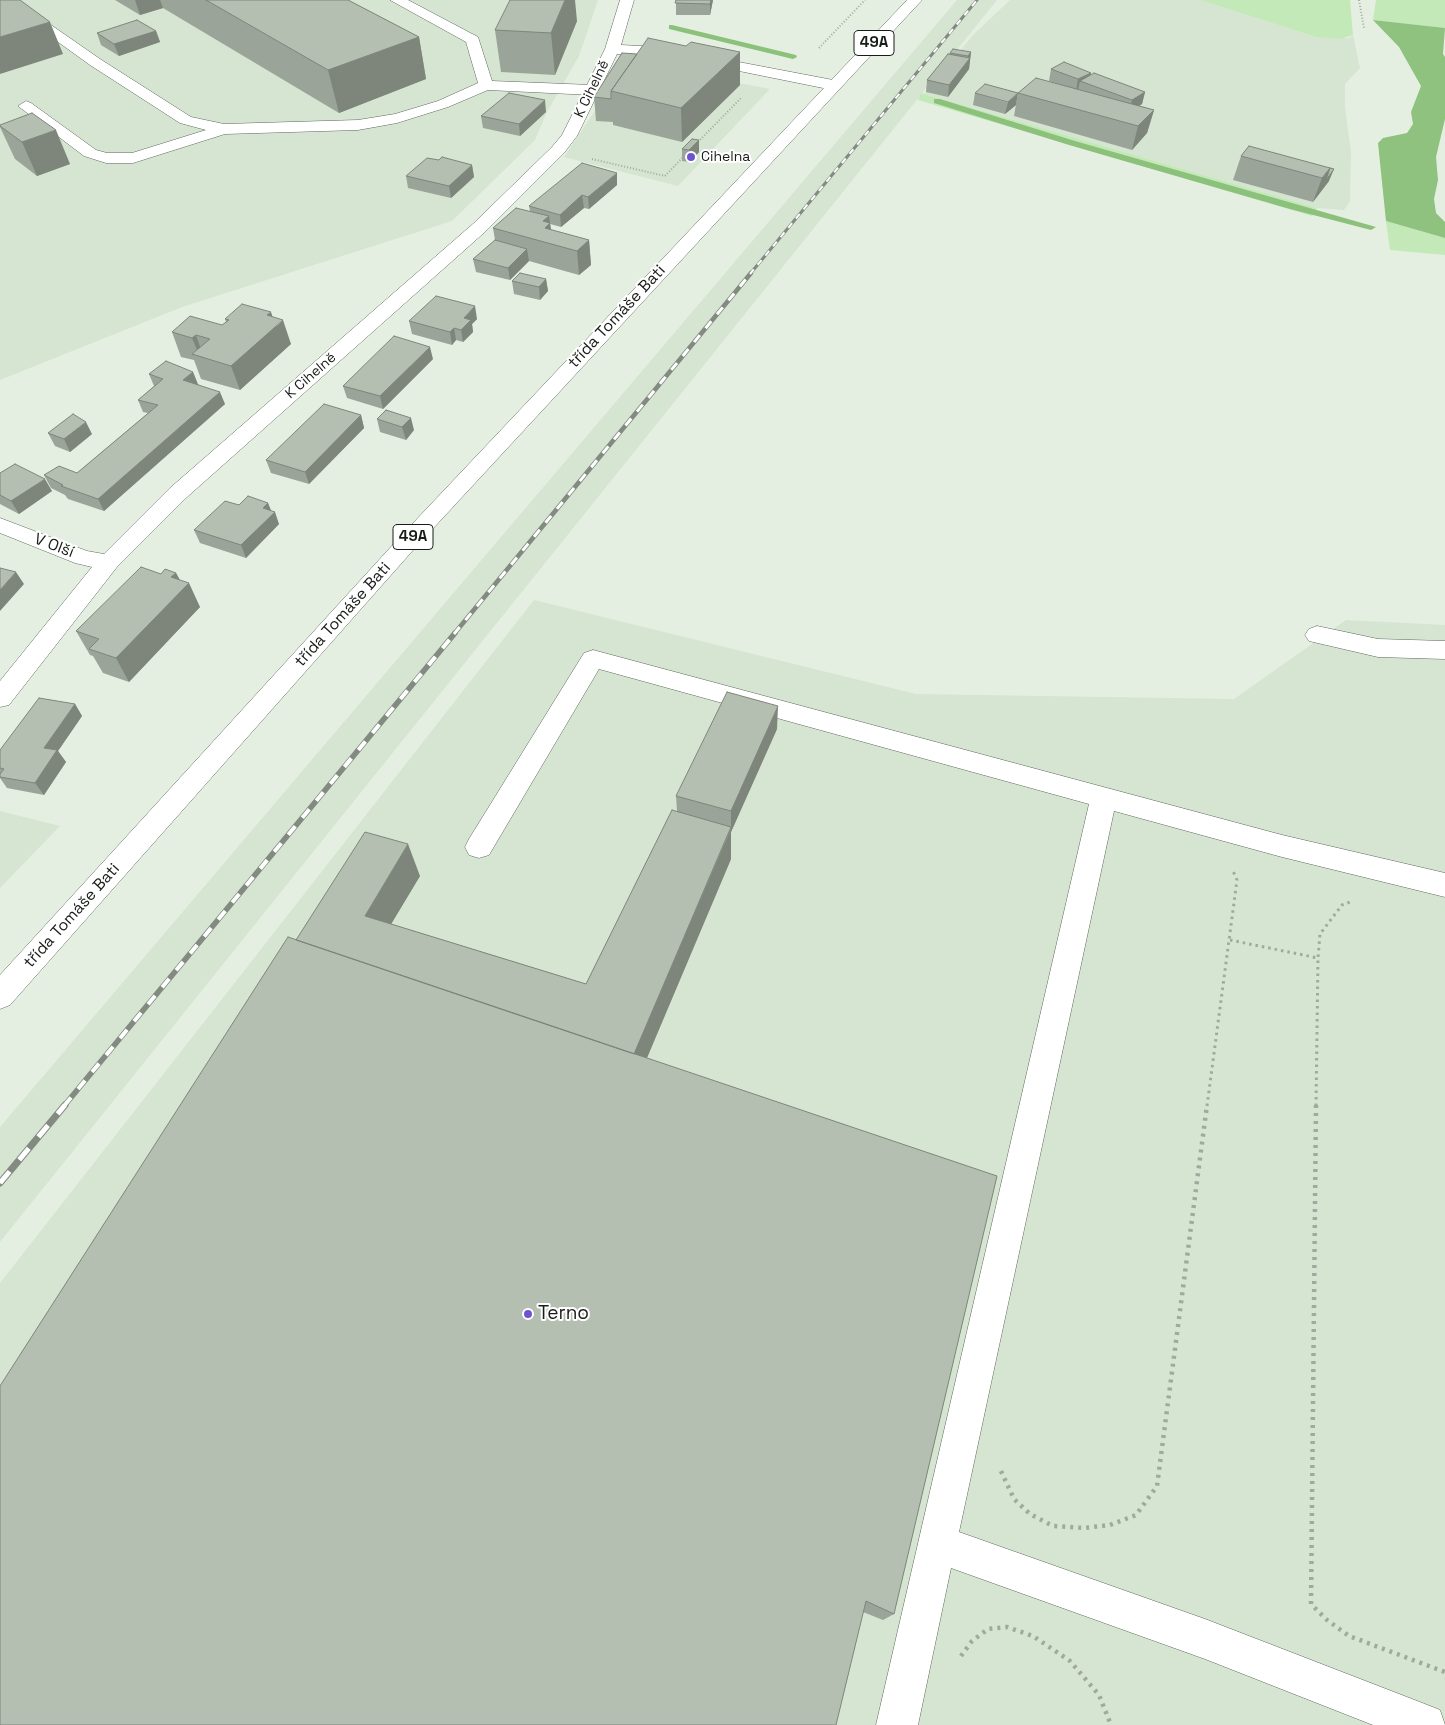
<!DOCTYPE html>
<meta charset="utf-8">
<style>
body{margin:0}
canvas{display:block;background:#e4efe1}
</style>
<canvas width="1445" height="1725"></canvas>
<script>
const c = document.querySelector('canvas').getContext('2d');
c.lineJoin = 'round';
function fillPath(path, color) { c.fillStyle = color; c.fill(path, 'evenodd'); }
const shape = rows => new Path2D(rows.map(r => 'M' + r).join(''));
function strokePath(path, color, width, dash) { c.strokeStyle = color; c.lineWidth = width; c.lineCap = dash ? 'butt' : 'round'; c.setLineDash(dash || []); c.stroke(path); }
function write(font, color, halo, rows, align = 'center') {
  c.font = font + ' "Space Grotesk",sans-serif'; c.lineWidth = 4; c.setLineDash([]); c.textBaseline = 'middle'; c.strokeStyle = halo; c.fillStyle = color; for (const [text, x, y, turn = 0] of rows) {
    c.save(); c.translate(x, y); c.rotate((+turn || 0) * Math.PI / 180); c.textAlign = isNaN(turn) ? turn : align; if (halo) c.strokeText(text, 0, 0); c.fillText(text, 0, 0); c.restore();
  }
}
fillPath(shape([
 [0,0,598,0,579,56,547,112,535,140,452,221,182,307,0,380],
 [957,0,997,0,0,1242,0,1127],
 [1010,0,1200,0,1316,37,1349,38,1353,35,1360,68,1345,84,1345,107,1351,152,1350,201,1344,210,1317,208,924,94,973,35],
 [645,65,770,89,678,186,564,157,623,69],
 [534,600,916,694,1234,699,1346,620,1445,625,1445,1725,0,1725,0,1283],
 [0,811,60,826,0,888]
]), '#d5e5d1');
fillPath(shape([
 [1200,0,1350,0,1353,35,1340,39,1316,37],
 [1376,0,1445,0,1445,28,1373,20],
 [921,93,924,94,1317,208,1312,216,918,100],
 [1386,221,1445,238,1445,255,1390,250]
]), '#c3e9b8');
fillPath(shape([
 [1373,20,1445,28,1443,54,1445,57,1445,119,1436,157,1438,180,1434,199,1436,213,1445,222,1445,238,1386,221,1378,143,1383,138,1407,133,1413,124,1411,112,1421,86,1399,47]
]), '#8ec27e');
fillPath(shape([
 [672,25,796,55,797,57,793,59,669,29,669,25,672,25],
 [934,99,940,99,1075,141,1376,227,1371,230,1290,209,1069,145,934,103,934,99]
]), '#8cc17c');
const lane = shape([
 [0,0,15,0,100,59,191,117,224,124,358,120,395,114,438,101,478,83,466,42,390,0,408,0,478,37,492,81,592,85,600,90,592,95,488,90,448,107,397,123,358,130,225,134,133,163,106,163,84,156,18,106,26,101,31,103,96,150,107,153,132,153,206,130,180,123,90,65,0,0],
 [1317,626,1378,639,1445,641,1445,659,1378,657,1309,641,1305,635,1309,629,1317,626],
 [593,650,1282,835,1445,873,1445,897,1282,857,1114,811,959,1532,1205,1619,1425,1704,1440,1710,1445,1725,1373,1725,1205,1659,951,1568,918,1725,876,1725,1089,804,599,669,489,855,479,858,469,855,465,847,469,839,584,653,593,650]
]);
const street = shape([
 [620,0,634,0,621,45,660,47,833,80,841,85,833,90,660,55,617,54,577,136,564,153,486,231,186,498,117,567,9,705,0,707,0,681,92,567,75,563,0,533,0,518,87,551,104,554,170,488,474,223,552,147,562,135,605,49,620,0]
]);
const primary = shape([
 [907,0,922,0,415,548,10,1005,0,1009,0,975,399,538,907,0]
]);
strokePath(lane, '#60695d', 1);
strokePath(street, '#60695d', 1);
strokePath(primary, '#60695d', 1);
strokePath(shape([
 [1359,0,1364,28],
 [819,48,865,0],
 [698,142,741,98],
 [592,159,665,176,685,155]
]), '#a1a99e', 2, [1, 2]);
strokePath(shape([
 [1230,940,1318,958,1320,934,1342,905,1350,902],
 [1207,1106,1237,880,1233,871],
 [1316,1106,1318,958]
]), '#a1a99e', 3, [2.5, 4]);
strokePath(shape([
 [1316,1105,1311,1604,1327,1620,1349,1636,1445,1672],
 [1001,1471,1014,1499,1030,1514,1053,1526,1084,1528,1110,1525,1136,1515,1157,1486,1207,1105],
 [961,1656,972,1641,988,1629,1007,1627,1033,1636,1070,1661,1099,1695,1111,1725]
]), '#a1a99e', 4.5, [3, 5]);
fillPath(lane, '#fff');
fillPath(street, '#fff');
fillPath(primary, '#fff');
const railFar3 = shape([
 [750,274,977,0]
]);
const railFar2 = shape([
 [454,634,751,273]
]);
const railFar1 = shape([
 [64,1106,455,633]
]);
const rail = shape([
 [0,1183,65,1105]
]);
strokePath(railFar3, '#838a81', 3);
strokePath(railFar2, '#838a81', 4.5);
strokePath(railFar1, '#838a81', 5.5);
strokePath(rail, '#838a81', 7);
strokePath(railFar3, '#fff', 2, [6]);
strokePath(railFar2, '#fff', 3, [9]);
strokePath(railFar1, '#fff', 4, [11]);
strokePath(rail, '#fff', 5, [15]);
fillPath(shape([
 [115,0,348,0,419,37,426,79,339,113,163,8,140,15],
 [676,0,713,0,710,15,676,15],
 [577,21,555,75,501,72,495,30],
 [156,31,160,42,119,56,101,45,97,33],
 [740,52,740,85,682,142,613,125,613,122,596,121,594,97,637,54],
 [971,52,969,69,948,97,926,92,927,80,949,54,950,53],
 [1051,69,1091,73,1090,76,1145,92,1142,104,1139,106,1154,110,1147,133,1132,150,1014,116,1018,93,1055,83,1049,81],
 [975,93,1016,105,1005,114,973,105],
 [546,112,520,136,483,128,481,116],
 [0,125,70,164,37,176,15,159,0,127],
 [1249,146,1329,181,1313,202,1233,180,1241,156],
 [682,149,699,152,690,162,682,161],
 [439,160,472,165,474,177,451,198,408,188,406,176],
 [617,185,589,209,584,208,561,227,550,224,551,230,589,240,591,265,579,275,529,261,510,280,476,272,473,259,495,240,493,228,530,211,529,206],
 [546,279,548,291,540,300,514,294,512,281],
 [272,317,291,344,240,390,201,379,194,360,181,357,172,332,222,325,226,322,225,319],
 [477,319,472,324,473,332,463,342,456,340,452,345,412,334,409,321],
 [433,359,383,409,347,398,343,386],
 [193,372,198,384,225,404,104,511,68,499,65,495,51,488,44,475,77,473,148,413,143,412,138,400,154,386,149,374],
 [361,415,364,428,309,484,271,473,266,460],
 [377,419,414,430,406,440,380,432],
 [48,433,92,434,70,452,55,446],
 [0,473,52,491,19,514,0,504],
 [268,503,271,510,279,524,246,558,200,543,194,530,239,505],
 [176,573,180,580,200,607,129,682,103,673,93,656,90,655,76,631,161,574],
 [75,704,82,716,58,751,66,762,44,795,7,788,0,778,0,750],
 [777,729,731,832,731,859,647,1058,894,1614,883,1620,863,1612,296,940,420,876,391,924,586,984,677,811,676,796]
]), '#9ba498');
fillPath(shape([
 [135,0,160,0,163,8,140,15],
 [565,0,575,0,577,21,555,75,551,33],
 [711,0,713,0,710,15,710,4],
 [50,22,63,54,0,74,0,37],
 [156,31,160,42,119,56,114,44],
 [419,37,426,79,339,113,328,70],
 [740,52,740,85,682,142,681,108],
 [971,52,969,69,948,97,949,85,968,61,968,56],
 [1091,73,1088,84,1080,81,1078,90,1076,91,1078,79],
 [1145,92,1142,104,1129,112,1132,100],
 [1018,93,1016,105,1005,114,1008,102],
 [545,100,546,112,520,136,519,124],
 [1154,110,1147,133,1132,150,1138,126],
 [56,130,70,164,37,176,22,142],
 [699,140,699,152,690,162,689,150],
 [472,165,474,177,451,198,449,186],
 [1330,168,1334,169,1329,181,1313,202,1322,178],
 [617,173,617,185,589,209,588,197],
 [582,195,584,208,561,227,560,215],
 [549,216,553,244,546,242,543,221],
 [589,240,591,265,579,275,577,251],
 [527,249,529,261,510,280,508,268],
 [546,279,548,291,540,300,539,287],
 [475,306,477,319,472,324,473,332,463,342,461,330,464,318],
 [271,312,276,327,283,320,291,344,240,390,231,366,267,315],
 [454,328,456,340,452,345,450,332],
 [196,335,204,358,200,357,192,338],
 [430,347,433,359,383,409,380,396],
 [193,372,198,385,183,380],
 [220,392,225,404,104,511,98,499],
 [361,415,364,428,309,484,305,472],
 [411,418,414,430,406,440,402,427],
 [86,422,92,434,70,452,64,439],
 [45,479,52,491,19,514,11,501],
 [268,503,272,514,275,512,279,524,246,558,241,545,263,508],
 [16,572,24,584,0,611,0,590],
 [176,573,184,588,189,583,200,607,129,682,116,658,171,577],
 [75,704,82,716,58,751,66,762,44,795,35,783,44,748],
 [778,706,777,729,731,832,731,859,635,1086,631,1060,731,829,731,811],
 [408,844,420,876,378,946,365,916]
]), '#7e867c');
const building = shape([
 [0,0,20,0,50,22,0,37,0,0],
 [206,0,348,0,419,37,328,70,206,0],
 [510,0,565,0,551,33,495,30,510,0],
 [676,0,711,0,710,4,675,3,676,0],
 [137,20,156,31,114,44,97,33,137,20],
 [648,38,686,46,691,42,740,52,681,108,611,91,648,38],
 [953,49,971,52,968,56,950,53,953,49],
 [622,53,637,54,611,91,611,99,594,97,622,53],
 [948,54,970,58,949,85,927,80,948,54],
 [1064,62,1091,73,1078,79,1051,69,1064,62],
 [1094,73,1145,92,1132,100,1080,81,1094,73],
 [1036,78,1154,110,1138,126,1018,93,1036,78],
 [985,84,1018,93,1008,102,975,93,985,84],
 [509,93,545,100,519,124,481,116,509,93],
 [32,113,56,130,22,142,0,126,0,125,32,113],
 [692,139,699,140,689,150,682,149,692,139],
 [1249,146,1330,168,1322,178,1241,156,1249,146],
 [442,157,472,165,449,186,406,176,427,158,439,160,442,157],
 [582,163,617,173,588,197,582,195,560,215,529,206,582,163],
 [1330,168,1334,169,1326,180,1330,168],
 [516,208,549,216,543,221,550,223,545,228,589,240,577,251,493,228,516,208],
 [495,240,527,249,508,268,473,259,495,240],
 [520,273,546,279,539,287,512,281,520,273],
 [436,296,475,306,464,318,471,320,461,330,454,328,450,332,409,321,436,296],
 [242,304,271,312,267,315,283,320,231,366,192,354,210,339,196,335,192,338,172,332,190,316,222,325,229,320,225,319,242,304],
 [394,336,430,347,380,396,343,386,394,336],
 [166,361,193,372,183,380,220,392,98,499,61,486,63,485,44,475,59,466,77,473,158,405,138,400,163,379,149,374,166,361],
 [324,404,361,415,305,472,266,460,324,404],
 [386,410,411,418,402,427,377,419,386,410],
 [73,414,86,422,64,439,48,433,73,414],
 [15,464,45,479,11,501,0,495,0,473,15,464],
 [248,496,268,503,263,508,275,512,241,545,194,530,225,501,239,505,248,496],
 [141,567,161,574,165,569,176,573,171,577,189,583,116,658,89,649,99,639,76,631,141,567],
 [0,568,16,572,0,590,0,568],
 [727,692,778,706,731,811,676,796,727,692],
 [39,698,75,704,44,748,57,750,35,783,0,777,0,774,4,769,0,768,0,750,39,698],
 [672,810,731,827,634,1054,296,940,365,832,408,844,365,916,586,984,672,810],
 [288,937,997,1176,894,1614,866,1601,836,1725,0,1725,0,1386,288,937]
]);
fillPath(building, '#b4bfb1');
strokePath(building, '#7e867c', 1);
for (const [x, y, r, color] of [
 [691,157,5,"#6d53cd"],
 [528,1314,5,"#6d53cd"]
]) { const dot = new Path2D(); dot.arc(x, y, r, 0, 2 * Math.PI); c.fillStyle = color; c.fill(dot); strokePath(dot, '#fff', 2); }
write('14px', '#191d18', '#fff', [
 ["K Cihelně",592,89,-64],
 ["K Cihelně",311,376,-41]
]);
write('14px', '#191d18', '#fff', [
 ["Cihelna",701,157]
], 'left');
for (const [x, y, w] of [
 [874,43,40],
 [413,537,40]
]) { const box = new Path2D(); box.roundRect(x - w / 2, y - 12.5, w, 25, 4); c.fillStyle = '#fff'; c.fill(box); strokePath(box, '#191d18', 1); }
write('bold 15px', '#191d18', null, [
 ["49A",874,43],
 ["49A",413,537]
]);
write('16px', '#191d18', '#fff', [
 ["třída Tomáše Bati",617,317,-47],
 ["V Olší",54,546,21],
 ["třída Tomáše Bati",343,615,-48],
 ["třída Tomáše Bati",72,916,-48]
]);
write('19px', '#191d18', '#fff', [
 ["Terno",538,1314]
], 'left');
</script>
